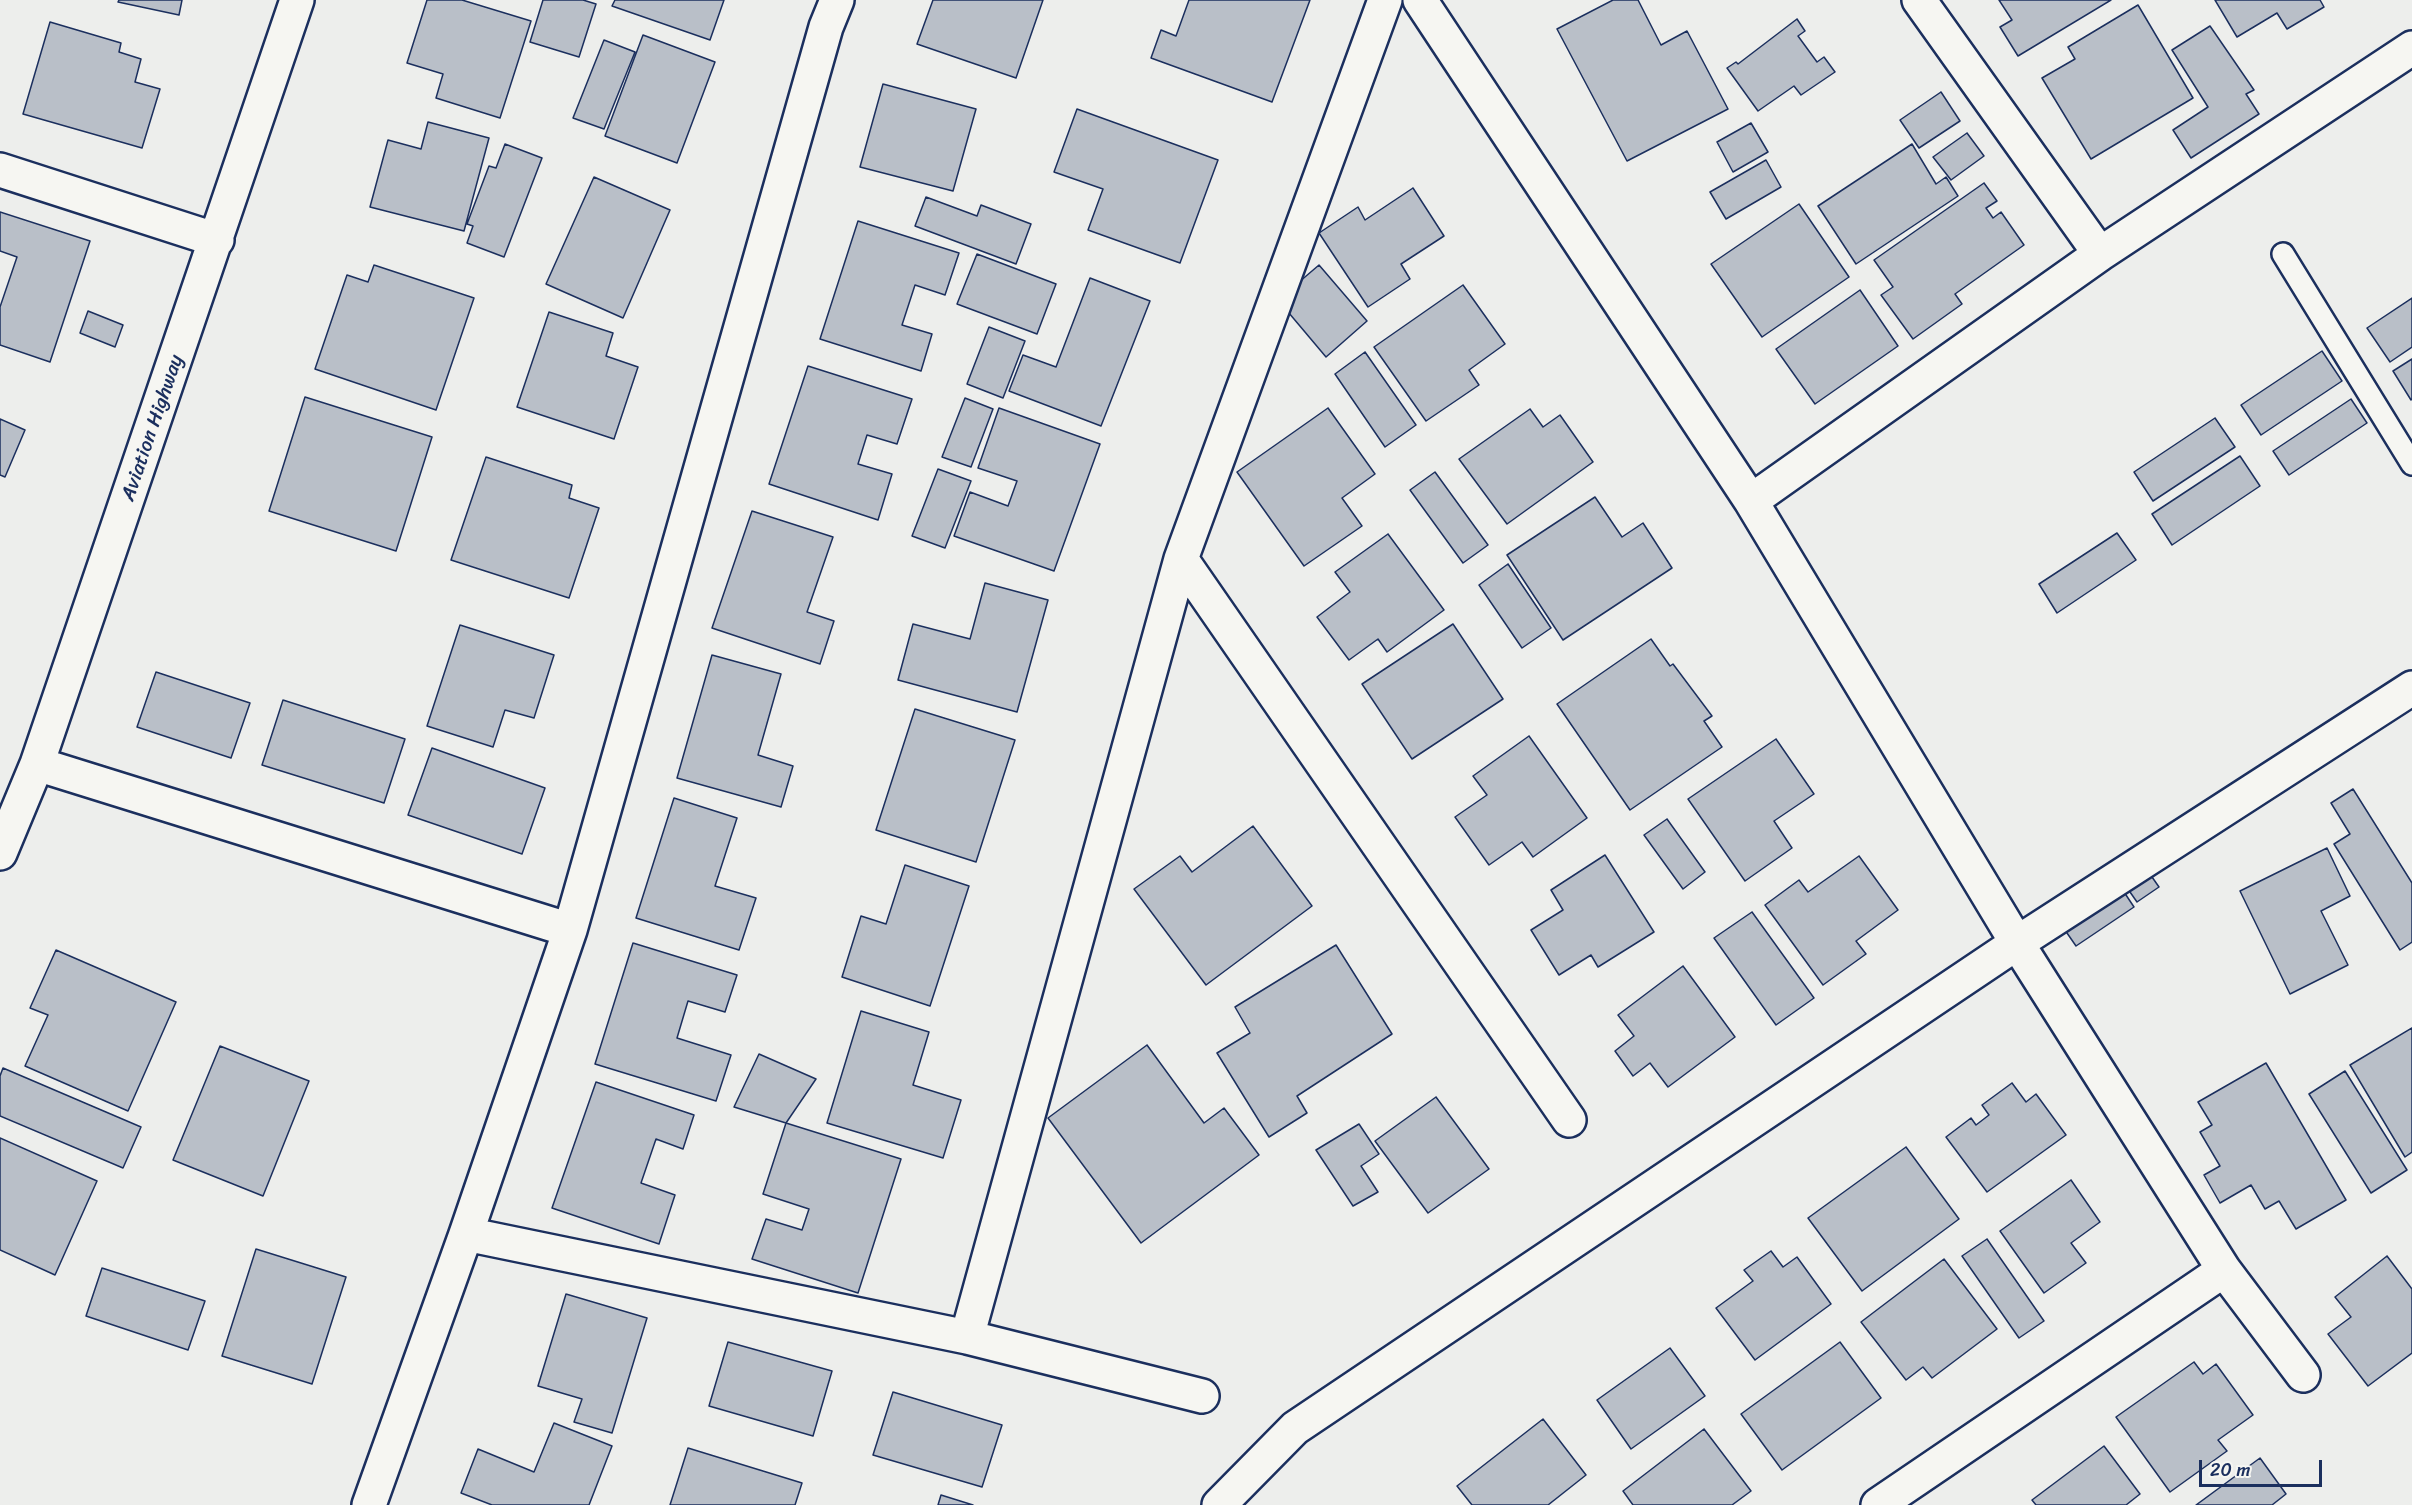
<!DOCTYPE html>
<style>
body{margin:0}
#map{position:relative;width:2412px;height:1505px;overflow:hidden;background:#edeeec;font-family:Sriracha,sans-serif}
canvas{display:block}
.scale{position:absolute;left:2199px;top:1460px;width:123px;height:27px;box-sizing:border-box;border:3px solid #1b2f5e;border-top:0;padding-left:8px;font-size:18px;line-height:21px;white-space:nowrap;color:#1b2f5e;-webkit-text-stroke:4px #f6f6f2;paint-order:stroke}
</style>
<div id="map">
<canvas width="2412" height="1505"></canvas>
<div class="scale">20 m</div>
</div>
<script>
const c = document.querySelector('canvas').getContext('2d');
c.lineJoin = 'round';
function fillPath(path, color) { c.fillStyle = color; c.fill(path, 'evenodd'); }
const shape = rows => new Path2D(rows.map(r => 'M' + r).join(''));
function strokePath(path, color, width, dash) { c.strokeStyle = color; c.lineWidth = width; c.lineCap = dash ? 'butt' : 'round'; c.setLineDash(dash || []); c.stroke(path); }
function write(font, color, halo, rows, align = 'center') {
  c.font = font + ' Sriracha,sans-serif'; c.lineWidth = 4.5; c.setLineDash([]); c.textBaseline = 'middle'; c.strokeStyle = halo; c.fillStyle = color; for (const [text, x, y, turn = 0] of rows) {
    c.save(); c.translate(x, y); c.rotate((+turn || 0) * Math.PI / 180); c.textAlign = isNaN(turn) ? turn : align; if (halo) c.strokeText(text, 0, 0); c.fillText(text, 0, 0); c.restore();
  }
}
const building = shape([
 [119,0,182,0,179,15,118,2,119,0],
 [427,0,462,0,531,21,500,118,436,98,443,74,407,63,427,0],
 [543,0,583,0,596,4,579,57,530,42,543,0],
 [615,0,724,0,710,40,612,6,615,0],
 [933,0,1043,0,1016,78,917,44,933,0],
 [1189,0,1310,0,1272,102,1151,58,1161,30,1176,36,1189,0],
 [1613,0,1638,0,1661,45,1687,31,1728,109,1627,161,1557,29,1613,0],
 [1999,0,2111,0,2018,56,2000,27,2012,20,1999,0],
 [2215,0,2320,0,2324,7,2287,29,2277,13,2237,37,2215,0],
 [2138,5,2193,98,2091,159,2042,78,2075,59,2068,47,2138,5],
 [1797,19,1805,31,1798,36,1817,62,1824,57,1835,72,1801,95,1794,86,1758,111,1727,68,1736,62,1738,64,1797,19],
 [50,22,121,43,119,52,141,59,135,82,160,89,142,148,23,114,50,22],
 [2210,26,2254,90,2246,94,2259,114,2191,158,2173,130,2208,107,2172,50,2210,26],
 [643,35,715,62,677,163,605,136,643,35],
 [604,40,635,52,604,129,573,118,604,40],
 [883,84,976,109,953,191,860,167,883,84],
 [1941,92,1960,121,1919,148,1900,120,1941,92],
 [1077,109,1218,160,1180,263,1088,230,1103,189,1054,172,1077,109],
 [428,122,489,138,464,231,370,207,388,140,421,149,428,122],
 [1751,123,1768,152,1733,172,1717,142,1751,123],
 [1967,133,1984,156,1951,180,1933,157,1967,133],
 [505,144,542,158,504,257,467,243,473,226,467,224,489,166,496,168,505,144],
 [1912,144,1936,184,1946,177,1958,196,1856,264,1818,206,1912,144],
 [1766,160,1781,187,1726,219,1710,192,1766,160],
 [594,177,670,210,623,318,546,284,594,177],
 [1984,183,1997,201,1986,208,1993,218,2001,212,2024,245,1955,294,1962,304,1913,339,1881,295,1893,287,1874,260,1984,183],
 [1413,188,1444,236,1401,264,1410,279,1368,307,1319,233,1358,207,1365,220,1413,188],
 [926,197,977,216,981,205,1031,224,1016,264,915,226,926,197],
 [1799,204,1849,277,1762,337,1711,264,1799,204],
 [0,212,90,241,50,362,0,345,0,307,17,257,0,251,0,212],
 [858,221,959,253,945,295,915,285,902,325,932,334,921,371,820,339,858,221],
 [977,254,1056,284,1037,334,957,304,977,254],
 [374,265,474,298,436,410,315,369,347,275,368,282,374,265],
 [1319,265,1367,321,1326,357,1278,300,1319,265],
 [1090,278,1150,301,1101,426,1009,391,1023,355,1056,367,1090,278],
 [1463,285,1505,344,1469,370,1479,385,1426,421,1374,347,1463,285],
 [1860,290,1898,346,1815,404,1776,349,1860,290],
 [2412,298,2412,347,2390,362,2367,328,2412,298],
 [88,311,123,325,115,347,80,333,88,311],
 [549,312,613,333,606,356,638,367,614,439,517,407,549,312],
 [989,327,1025,341,1003,398,967,384,989,327],
 [2322,351,2342,381,2261,435,2241,405,2322,351],
 [1365,352,1416,425,1385,447,1335,374,1365,352],
 [2412,359,2412,399,2411,400,2393,371,2412,359],
 [808,366,912,399,897,444,867,435,858,464,892,474,878,520,769,484,808,366],
 [305,397,432,437,396,551,269,511,305,397],
 [965,398,993,409,971,467,942,457,965,398],
 [2351,399,2367,423,2289,475,2273,451,2351,399],
 [999,408,1100,444,1054,571,954,536,970,492,1008,506,1017,481,978,468,999,408],
 [1328,408,1375,474,1342,498,1362,526,1304,566,1237,472,1328,408],
 [1530,409,1543,427,1560,415,1593,462,1507,524,1459,459,1530,409],
 [2215,418,2235,447,2153,501,2134,472,2215,418],
 [0,419,25,430,5,477,0,475,0,419],
 [2240,456,2260,486,2172,545,2152,514,2240,456],
 [486,457,572,485,569,498,599,508,569,598,451,560,486,457],
 [938,469,971,481,945,548,912,536,938,469],
 [1435,472,1488,545,1463,563,1410,490,1435,472],
 [1595,497,1622,537,1643,523,1672,568,1563,640,1507,555,1595,497],
 [752,511,833,537,807,612,834,621,820,664,712,628,752,511],
 [2117,533,2136,560,2057,613,2039,584,2117,533],
 [1388,534,1444,610,1387,652,1378,639,1349,660,1317,617,1350,592,1335,572,1388,534],
 [1508,564,1551,628,1522,648,1479,585,1508,564],
 [985,583,1048,600,1017,712,898,680,913,624,970,639,985,583],
 [1453,624,1503,699,1412,759,1362,684,1453,624],
 [460,625,554,655,534,718,505,710,493,747,427,726,460,625],
 [1651,639,1670,666,1673,664,1712,716,1704,721,1722,747,1630,810,1557,704,1651,639],
 [712,655,781,674,758,755,793,766,781,807,677,778,712,655],
 [156,672,250,703,231,758,137,727,156,672],
 [283,700,405,739,384,803,262,765,283,700],
 [915,709,1015,740,976,862,876,830,915,709],
 [1529,736,1587,818,1533,857,1522,842,1489,865,1455,817,1487,795,1473,776,1529,736],
 [1776,739,1814,794,1774,821,1792,848,1745,881,1688,799,1776,739],
 [432,748,545,788,522,854,408,815,432,748],
 [2353,789,2412,883,2412,942,2400,950,2334,844,2350,834,2331,803,2353,789],
 [674,798,737,818,715,886,756,898,739,950,636,918,674,798],
 [1667,819,1705,872,1683,889,1644,835,1667,819],
 [1253,826,1312,906,1206,985,1134,889,1180,856,1192,872,1253,826],
 [2327,848,2350,896,2321,911,2348,965,2290,994,2240,891,2327,848],
 [1605,855,1654,932,1598,967,1591,955,1559,975,1531,930,1563,910,1551,890,1605,855],
 [1859,856,1898,910,1856,941,1866,954,1823,985,1765,905,1799,880,1808,892,1859,856],
 [905,865,969,886,930,1006,842,977,861,916,886,924,905,865],
 [2145,867,2159,887,2137,902,2123,882,2145,867],
 [2120,886,2134,907,2076,946,2058,920,2120,886],
 [1752,912,1814,998,1776,1025,1714,938,1752,912],
 [633,943,737,975,725,1012,688,1001,677,1038,731,1055,716,1101,595,1064,633,943],
 [1336,945,1392,1034,1297,1096,1307,1113,1269,1137,1217,1053,1250,1033,1235,1007,1336,945],
 [56,950,176,1002,128,1111,25,1066,48,1015,30,1008,56,950],
 [1683,966,1735,1037,1668,1087,1650,1063,1633,1076,1615,1051,1634,1036,1618,1015,1683,966],
 [861,1011,929,1032,913,1085,961,1100,943,1158,827,1123,861,1011],
 [2412,1028,2412,1152,2405,1157,2350,1065,2412,1028],
 [1147,1045,1204,1123,1224,1108,1259,1155,1141,1243,1048,1118,1147,1045],
 [220,1046,309,1081,263,1196,173,1160,220,1046],
 [759,1054,816,1079,786,1123,734,1107,759,1054],
 [2266,1063,2346,1200,2296,1229,2279,1201,2265,1209,2251,1185,2220,1203,2204,1175,2220,1166,2200,1132,2212,1125,2198,1102,2266,1063],
 [3,1068,141,1127,123,1168,0,1116,0,1076,3,1068],
 [2345,1071,2407,1170,2371,1193,2309,1094,2345,1071],
 [596,1082,694,1115,683,1149,656,1139,641,1183,675,1195,659,1244,552,1208,596,1082],
 [2012,1083,2026,1102,2036,1094,2066,1135,1987,1192,1946,1137,1971,1118,1976,1125,1989,1115,1982,1105,2012,1083],
 [1436,1097,1489,1169,1428,1213,1375,1141,1436,1097],
 [786,1123,901,1159,858,1293,752,1259,766,1219,802,1230,809,1209,763,1194,786,1123],
 [1359,1124,1379,1154,1361,1166,1378,1192,1353,1206,1316,1150,1359,1124],
 [0,1138,97,1181,55,1275,0,1250,0,1138],
 [1906,1147,1959,1219,1862,1291,1808,1218,1906,1147],
 [2071,1180,2100,1222,2071,1243,2086,1263,2044,1293,2000,1231,2071,1180],
 [1987,1239,2044,1321,2019,1338,1962,1256,1987,1239],
 [256,1249,346,1277,312,1384,222,1356,256,1249],
 [1771,1251,1783,1267,1797,1257,1831,1304,1755,1360,1716,1308,1753,1281,1744,1270,1771,1251],
 [2387,1256,2412,1289,2412,1353,2368,1386,2328,1334,2351,1317,2335,1297,2387,1256],
 [1944,1259,1997,1329,1932,1378,1923,1367,1906,1380,1861,1322,1944,1259],
 [102,1268,205,1301,188,1350,86,1316,102,1268],
 [566,1294,647,1318,612,1433,574,1422,582,1399,538,1386,566,1294],
 [728,1342,832,1371,813,1436,709,1406,728,1342],
 [1840,1342,1881,1398,1782,1470,1741,1414,1840,1342],
 [1670,1348,1705,1396,1631,1449,1597,1400,1670,1348],
 [2194,1362,2203,1374,2216,1364,2253,1415,2218,1440,2227,1451,2170,1492,2116,1417,2194,1362],
 [893,1392,1002,1425,982,1487,873,1455,893,1392],
 [1543,1419,1586,1475,1548,1505,1472,1505,1457,1486,1543,1419],
 [554,1423,612,1446,589,1505,492,1505,461,1493,478,1449,534,1472,554,1423],
 [1704,1429,1751,1491,1732,1505,1633,1505,1623,1491,1704,1429],
 [2104,1446,2140,1494,2126,1505,2036,1505,2032,1500,2104,1446],
 [688,1448,802,1483,795,1505,670,1505,688,1448],
 [2260,1458,2286,1494,2272,1505,2196,1505,2260,1458],
 [941,1495,973,1505,938,1505,941,1495]
]);
fillPath(building, '#b9bfc8');
strokePath(building, '#1b2f5e', 1.5);
const lane = shape([
 [2283,254,2412,464]
]);
const street = shape([
 [1420,0,1751,501,2017,943,2224,1270,2303,1375],
 [1919,0,2100,254],
 [0,170,217,240],
 [1751,501,2100,254,2412,48],
 [1181,559,1569,1120],
 [37,764,570,930],
 [0,853,37,764,297,0],
 [466,1234,967,1337,1202,1396],
 [967,1337,1181,559,1385,0],
 [369,1505,466,1234,570,930,826,27,837,0],
 [1219,1505,1295,1428,2017,943,2412,688],
 [1878,1505,2224,1270]
]);
strokePath(lane, '#1b2f5e', 26);
strokePath(street, '#1b2f5e', 38);
strokePath(lane, '#f6f6f2', 21);
strokePath(street, '#f6f6f2', 33);
write('20px', '#1b2f5e', '#f6f6f2', [
 ["Aviation Highway",153,428,-71]
]);
</script>
